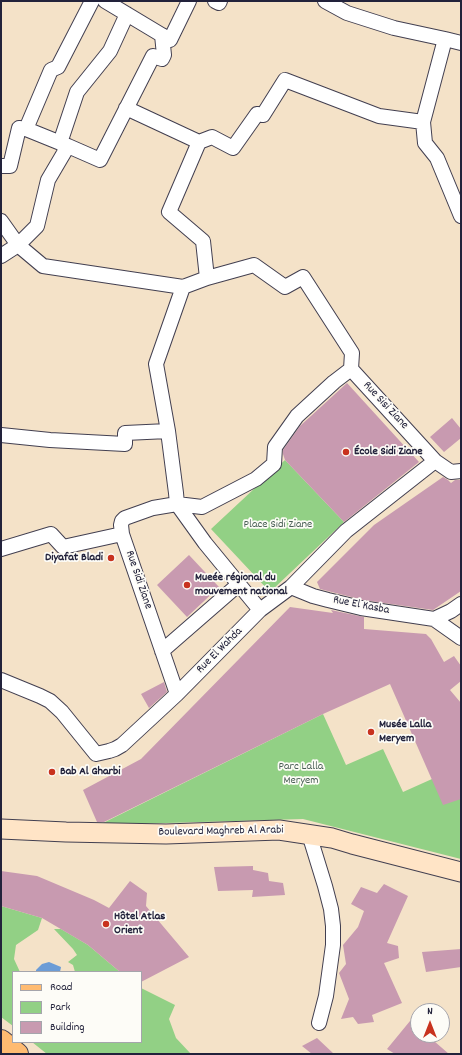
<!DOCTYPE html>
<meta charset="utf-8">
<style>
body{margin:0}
#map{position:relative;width:462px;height:1055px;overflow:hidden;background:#f4e2c8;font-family:Dekko,sans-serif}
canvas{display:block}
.frame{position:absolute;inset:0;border:2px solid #22223b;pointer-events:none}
.legend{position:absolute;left:12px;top:971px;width:130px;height:72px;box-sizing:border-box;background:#fdfcf7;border:1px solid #a5a5ac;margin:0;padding:5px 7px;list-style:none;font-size:12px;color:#22223b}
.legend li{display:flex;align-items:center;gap:8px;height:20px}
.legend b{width:20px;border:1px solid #a5a5ac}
.north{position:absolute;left:410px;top:1003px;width:40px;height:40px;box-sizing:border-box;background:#fdfcf7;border:1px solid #a5a5ac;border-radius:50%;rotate:0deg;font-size:11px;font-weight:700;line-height:16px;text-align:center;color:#22223b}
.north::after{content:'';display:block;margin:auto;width:14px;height:18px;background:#c8321e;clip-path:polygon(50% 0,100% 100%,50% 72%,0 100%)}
</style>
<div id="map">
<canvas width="462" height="1055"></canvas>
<div class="frame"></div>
<ul class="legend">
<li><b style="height:5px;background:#ffbb71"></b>Road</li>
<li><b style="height:11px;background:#92d085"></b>Park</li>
<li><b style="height:11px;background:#c89ab0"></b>Building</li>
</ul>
<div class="north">N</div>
</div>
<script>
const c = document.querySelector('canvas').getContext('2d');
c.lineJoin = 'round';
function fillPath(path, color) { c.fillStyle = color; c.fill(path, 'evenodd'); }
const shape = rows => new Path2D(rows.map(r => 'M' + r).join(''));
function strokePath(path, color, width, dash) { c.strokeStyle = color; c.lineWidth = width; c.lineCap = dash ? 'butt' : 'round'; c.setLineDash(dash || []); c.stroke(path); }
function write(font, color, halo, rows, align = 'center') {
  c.font = font + ' Dekko,sans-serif'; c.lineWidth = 3.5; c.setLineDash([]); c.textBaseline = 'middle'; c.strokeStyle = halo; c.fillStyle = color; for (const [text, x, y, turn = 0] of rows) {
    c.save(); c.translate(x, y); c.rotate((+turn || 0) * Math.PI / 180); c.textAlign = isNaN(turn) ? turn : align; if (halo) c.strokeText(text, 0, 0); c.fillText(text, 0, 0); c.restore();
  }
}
fillPath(shape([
 [285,460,344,522,270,592,211,529],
 [323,714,346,765,383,749,403,792,432,779,461,799,461,859,303,819,99,825],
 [1,906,42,918,38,930,16,945,14,959,20,972,13,972,13,1026,1,1017],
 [54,929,61,929,88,945,120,972,75,972,73,965,68,962,77,955,73,949],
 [141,988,175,1005,169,1019,176,1038,191,1054,47,1054,32,1042,141,1042]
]), '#92d085');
fillPath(shape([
 [49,962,61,967,60,972,36,972,36,970,42,964]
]), '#6c9cd6');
fillPath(shape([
 [347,383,419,462,344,522,285,460,283,454,283,450,300,426],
 [452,418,461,429,461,438,444,452,430,437],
 [443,477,448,480,451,483,455,480,461,480,461,591,433,610,363,600,320,589,317,582,374,525],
 [189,555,219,587,187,617,157,585],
 [290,607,333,613,331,610,364,617,364,629,426,634,431,639,444,662,454,656,461,666,461,681,450,690,461,703,461,799,443,805,390,684,323,714,104,822,97,822,83,790,141,759],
 [164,682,167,692,149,708,141,694],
 [253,866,253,870,268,873,269,881,283,883,285,895,252,897,253,890,218,891,214,867],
 [1,871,37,876,94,900,109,908,130,881,147,893,146,906,189,957,141,982,141,972,120,972,88,945,42,918,1,906],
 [384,884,408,896,387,943,398,946,399,958,384,963,402,1003,372,1015,374,1022,358,1024,353,1017,341,1019,349,999,339,973,346,964,343,945,358,927,364,911,351,904,361,887,377,893],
 [461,949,461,967,426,972,422,952],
 [410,1021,418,1028,418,1035,427,1035,449,1054,395,1054,387,1049],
 [317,1038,334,1054,312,1054,302,1046]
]), '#c89ab0');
const street = shape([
 [105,1,170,40,189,1],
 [215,1,219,3,220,1],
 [325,1,347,13,394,28,445,39,461,43],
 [126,108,199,142,212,137,233,148,257,114,263,115,285,80,379,116,423,122,445,39],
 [423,122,425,143,437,158,461,216],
 [26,129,51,70,58,67,92,1],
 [199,142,169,212,203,241,207,278],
 [60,143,77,92,110,51,127,14],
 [68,146,100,160,153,56,162,59,164,55,162,35],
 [1,166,10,166,19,128,26,129,68,146,48,180,37,226,18,245,1,256],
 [1,221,18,245,43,266,183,287,207,278,254,265,285,287,303,277,352,353,351,369],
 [183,287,156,364,168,431,176,493,177,504,205,543,260,610],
 [351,369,435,461,451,472,461,471],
 [1,435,50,440,125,444,125,433,168,431],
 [1,549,51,534,63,547,122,534],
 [291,587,313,596,328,600,361,608,434,619,461,638],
 [434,619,451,611,461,604],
 [162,651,239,584],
 [1,680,40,696,50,701,62,712,96,754,109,751,115,749,122,745,177,694,260,610,291,587,346,531,435,461],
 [177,694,122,534,121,525,122,521,125,518,153,508,177,504,202,507,256,479,274,464,275,447,297,416,334,382,351,369],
 [309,834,325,886,331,909,333,926,333,945,326,996,319,1023]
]);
const secondary = shape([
 [1,829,66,832,166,834,279,830,332,838,352,844,461,872]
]);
const primary = shape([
 [1,1041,17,1054]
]);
strokePath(street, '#423f50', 16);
strokePath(secondary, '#423f50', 21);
strokePath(primary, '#423f50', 24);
strokePath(street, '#fff', 14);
strokePath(secondary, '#ffe4c6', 19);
strokePath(primary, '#ffbb71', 22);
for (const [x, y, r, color] of [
 [346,452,4,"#c8321e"],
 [111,558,4,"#c8321e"],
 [187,585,4,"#c8321e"],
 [371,732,4,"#c8321e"],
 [52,772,4,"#c8321e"],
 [106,924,4,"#c8321e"]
]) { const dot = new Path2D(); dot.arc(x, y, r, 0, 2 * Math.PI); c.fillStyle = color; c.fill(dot); strokePath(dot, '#fdfcf7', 1.5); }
write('12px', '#22223b', '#fdfcf7', [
 ["Rue Sisi Ziane",385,406,47],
 ["Rue Sidi Ziane",138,580,71],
 ["Rue El Kasba",361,606,11],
 ["Rue El Wahda",220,651,-45],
 ["Boulevard Maghreb Al Arabi",221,832,-1]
]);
write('bold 12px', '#22223b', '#fdfcf7', [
 ["École Sidi Ziane",354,452],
 ["Diyafat Bladi",103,558,"right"],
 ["Mueée régional du",195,578],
 ["mouvement national",195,592],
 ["Musée Lalla",379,725],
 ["Meryem",379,739],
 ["Bab Al Gharbi",60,772],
 ["Hôtel Atlas",114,917],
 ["Orient",114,931]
], 'left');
write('12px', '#495f55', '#fdfcf7', [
 ["Place Sidi Ziane",278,525],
 ["Parc Lalla",301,767],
 ["Meryem",301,781]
]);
</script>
